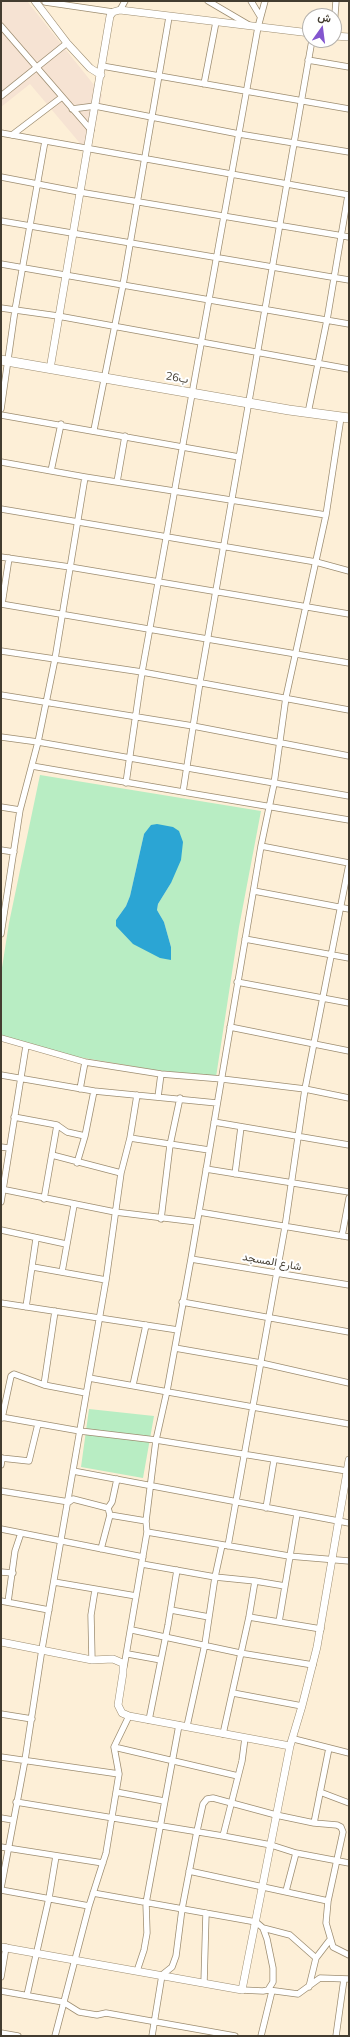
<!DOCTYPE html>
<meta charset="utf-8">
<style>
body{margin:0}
#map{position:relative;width:350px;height:2037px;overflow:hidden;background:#fdefd7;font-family:Mulish,Vazirmatn,sans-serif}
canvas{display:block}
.frame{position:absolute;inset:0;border:2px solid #433c30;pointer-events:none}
.north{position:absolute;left:302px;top:8px;width:40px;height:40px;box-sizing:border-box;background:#fff;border:1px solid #b4b1ac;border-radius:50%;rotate:14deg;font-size:11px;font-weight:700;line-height:16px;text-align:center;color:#433c30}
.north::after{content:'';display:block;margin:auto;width:14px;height:18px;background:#8356cf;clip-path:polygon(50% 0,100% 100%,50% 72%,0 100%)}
</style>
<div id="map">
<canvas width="350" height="2037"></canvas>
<div class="frame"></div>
<div class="north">ش</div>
</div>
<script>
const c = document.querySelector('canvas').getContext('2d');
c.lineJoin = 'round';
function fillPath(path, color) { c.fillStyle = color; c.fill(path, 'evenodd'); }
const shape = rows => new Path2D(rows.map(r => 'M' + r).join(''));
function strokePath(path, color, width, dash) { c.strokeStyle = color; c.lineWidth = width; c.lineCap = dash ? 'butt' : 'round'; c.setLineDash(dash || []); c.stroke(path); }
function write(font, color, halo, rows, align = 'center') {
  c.font = font + ' Mulish,Vazirmatn,sans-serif'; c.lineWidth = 4; c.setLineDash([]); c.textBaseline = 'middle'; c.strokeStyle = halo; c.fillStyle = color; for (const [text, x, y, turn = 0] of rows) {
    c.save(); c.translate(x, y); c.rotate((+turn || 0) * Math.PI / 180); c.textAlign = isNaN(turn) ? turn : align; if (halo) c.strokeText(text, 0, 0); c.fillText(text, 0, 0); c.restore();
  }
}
fillPath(shape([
 [1,1,27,1,102,95,89,154,30,84,1,107]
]), '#f6e3d3');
fillPath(shape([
 [40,775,261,811,239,927,216,1077,155,1070,72,1056,1,1035,1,974,9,923],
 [144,834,171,883,158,904,157,910,164,922,171,947,171,960,116,920,126,906,130,896],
 [89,1409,154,1416,143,1478,81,1467]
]), '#b8edc3');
fillPath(shape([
 [157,824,173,827,179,831,183,842,181,860,171,883,158,904,157,910,164,922,171,947,171,960,160,958,133,944,116,926,116,920,126,906,130,896,144,834,151,825]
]), '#2ba5d4');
const minor = shape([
 [208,1,249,25],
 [251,1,260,16],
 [45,2,113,12],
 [120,10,125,1],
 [1,26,91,130],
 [334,27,336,1],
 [312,40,200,682,183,792,349,820],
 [308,60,349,67],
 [102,66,349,109],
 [204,84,216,22],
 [1,96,67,43],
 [72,109,95,106,239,134,349,152],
 [1,133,349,195],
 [12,135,62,97],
 [1,177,79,192,349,237],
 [1,221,349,280],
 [1,264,349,324],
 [1,308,58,316,349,369],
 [1,409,15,310,45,141],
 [308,413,327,320,348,195],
 [1,415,239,457],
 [94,430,123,285,169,17],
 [1,462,85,477,326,515],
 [51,471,61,424],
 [117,482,125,436],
 [1,509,316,562,349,571],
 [1,557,70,567,349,614],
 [1,604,349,663],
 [2,604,9,558],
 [1,651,142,672,349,710],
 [1,695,193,726,349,756],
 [1,737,38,742,349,796],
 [32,766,183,792],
 [126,783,142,672,158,583,258,27,265,1],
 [1,807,20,810],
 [261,846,349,863],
 [1,850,14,852],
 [254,891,349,909],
 [1,934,20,810,38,742,55,659,85,477],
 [245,939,349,958],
 [237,982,349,1003],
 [230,1027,349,1051],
 [1,1038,85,1062,161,1074,222,1079,305,1089,349,1098],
 [1,1075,94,1091,217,1103],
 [80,1089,85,1062],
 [158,1097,161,1074],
 [14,1117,57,1125,67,1132,85,1136],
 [214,1122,349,1145],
 [130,1138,209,1150],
 [1,1147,9,1148],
 [52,1155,121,1173],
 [77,1163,85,1136,94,1091],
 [206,1169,349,1192],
 [235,1174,241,1127],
 [1,1189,115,1212,197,1222],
 [44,1199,57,1125],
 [1,1202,26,1046],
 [199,1212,349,1237],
 [161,1219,170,1145,180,1098],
 [1,1230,66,1244],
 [342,1236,349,1198],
 [191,1259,349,1285],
 [33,1267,106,1280],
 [62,1272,74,1205],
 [182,1302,349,1332],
 [1,1303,178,1330],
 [26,1307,36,1239],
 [175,1348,261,1363,349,1383],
 [89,1378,349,1424],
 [44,1385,55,1311],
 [133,1385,146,1325],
 [1,1417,80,1431,156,1440,347,1471],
 [2,1418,11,1376,14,1374,44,1385,86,1393],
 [1,1458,29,1461,38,1424],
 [1,1465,2,1458],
 [73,1471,349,1523],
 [1,1491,69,1502,73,1499,108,1508],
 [266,1508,274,1460],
 [110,1515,146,1521],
 [1,1529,143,1557],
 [147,1532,289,1556,349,1561],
 [228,1546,285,1227,305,1089,349,864],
 [101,1549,110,1515,108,1508,112,1502,117,1479],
 [142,1564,215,1577,255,1581,249,1617,223,1734],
 [1,1572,13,1573],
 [255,1581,285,1586],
 [54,1582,136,1596],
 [1,1601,49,1610],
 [8,1602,15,1551,21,1533],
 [171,1610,209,1617],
 [249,1617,321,1629],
 [279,1622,297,1514],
 [132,1630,240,1653,313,1665],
 [128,1654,161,1660],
 [92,1660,91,1615,95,1590],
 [124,1667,147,1532,146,1521,156,1440,167,1391,191,1259,261,846,274,784,286,697,326,515,341,417],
 [233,1693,302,1706],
 [1,1714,32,1719],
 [149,1720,168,1625,177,1570],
 [187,1726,205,1644,215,1577,222,1545],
 [294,1739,349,1753],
 [114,1747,238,1776],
 [1,1757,119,1774],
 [116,1792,164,1801],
 [320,1792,349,1803],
 [16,1802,223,1836,271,1845,296,1853,349,1863],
 [1,1818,13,1820],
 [314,1823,329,1748],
 [223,1836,242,1761,245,1738],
 [1,1847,103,1863],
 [189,1871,328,1901],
 [1,1888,25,1760,42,1649,106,1280,121,1173,130,1138,137,1095],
 [1,1890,89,1906],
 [286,1891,296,1853],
 [93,1893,256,1922,263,1928,267,1939,273,1968,273,1982,268,1990,263,1991,242,1990],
 [263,1928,290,1935,316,1958],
 [137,1971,144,1950,147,1933,146,1903,179,1725],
 [1,1977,6,1947],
 [204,1983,206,1913],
 [309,1987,316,1958,329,1941],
 [268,1990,298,1994,320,1978,349,1979],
 [1,1991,63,2002,79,2012,97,2015,106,2013,235,2036],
 [27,1995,49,1898,56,1856],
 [1,2033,18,2036],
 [55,2036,89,1906,106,1853,119,1774,114,1747,129,1716],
 [152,2036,162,1975,172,1967,176,1956,182,1909,197,1831,203,1804,207,1799,213,1798,276,1815,314,1823,337,1825,341,1827,343,1832,328,1901,326,1923,333,1947,349,1955],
 [261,2036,272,1991],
 [336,2036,344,1979]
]);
const tertiary = shape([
 [35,1,67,43,90,68,101,75],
 [334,36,349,37],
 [50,369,110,16,113,12,120,10,310,33],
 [1,1642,92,1660,113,1659,120,1662,123,1663,123,1673,118,1705,122,1713,129,1716,290,1746],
 [1,1947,242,1990,290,1746,302,1706,317,1647,349,1460]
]);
const trunk = shape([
 [1,360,289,410,349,418]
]);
strokePath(minor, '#9d8d71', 7);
strokePath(tertiary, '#9d8d71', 8);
strokePath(trunk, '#9d8d71', 10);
strokePath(minor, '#fff', 5.5);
strokePath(tertiary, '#fff', 7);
strokePath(trunk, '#fff', 9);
write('11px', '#433c30', '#fff', [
 ["26ب",177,378,10],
 ["شارع المسجد",272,1262,10]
]);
</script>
